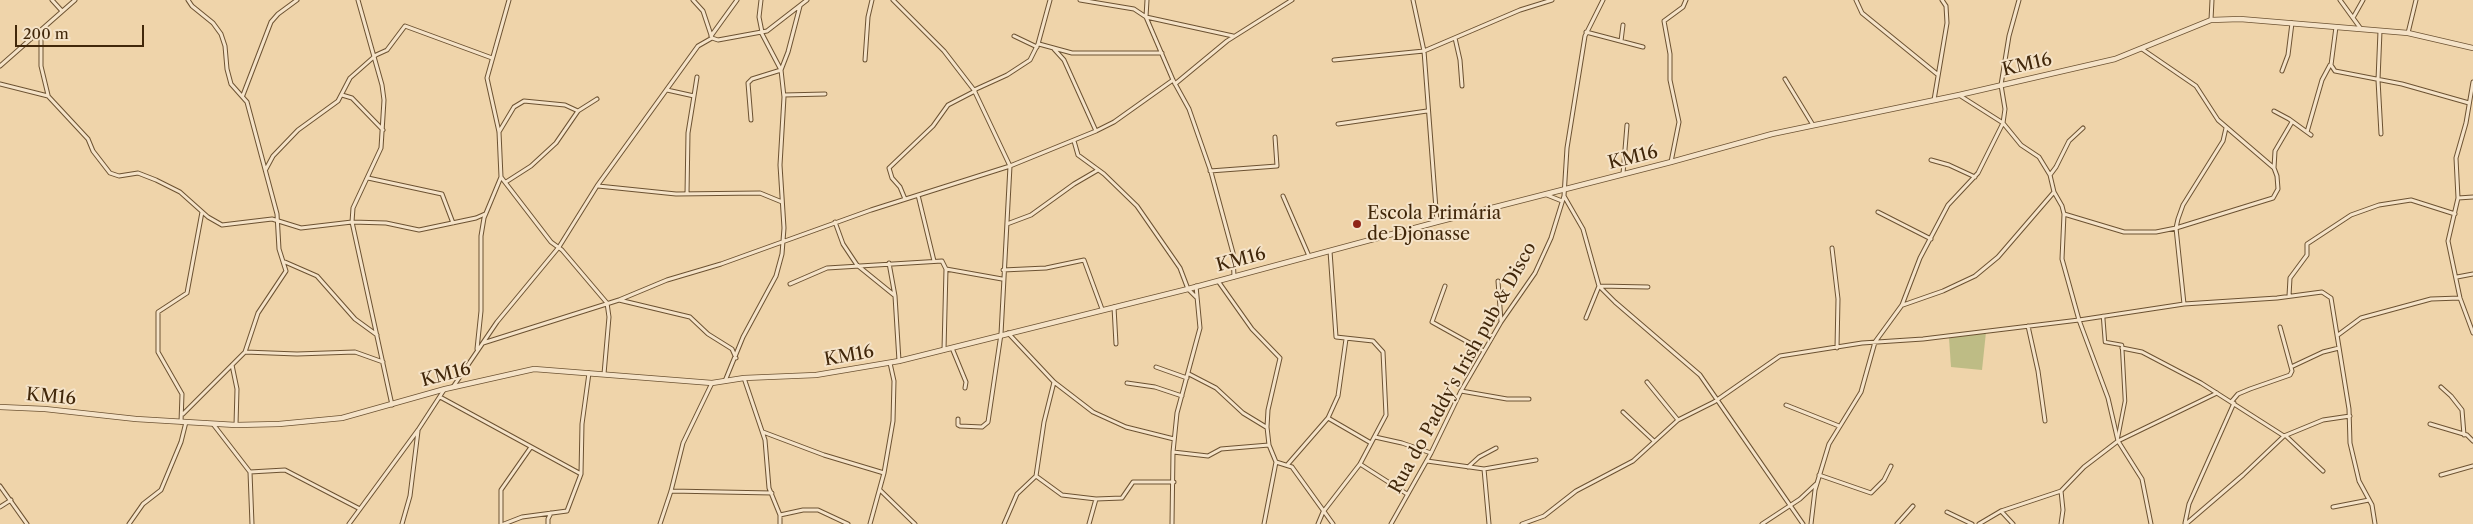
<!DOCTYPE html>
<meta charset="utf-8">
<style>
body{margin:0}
#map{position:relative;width:2473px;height:524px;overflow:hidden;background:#efd4aa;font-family:"Libre Caslon Text",serif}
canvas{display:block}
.scale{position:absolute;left:15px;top:25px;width:129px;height:22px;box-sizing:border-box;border:2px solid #41270a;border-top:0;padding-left:6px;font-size:15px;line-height:18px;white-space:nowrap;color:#41270a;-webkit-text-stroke:4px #f5e3c8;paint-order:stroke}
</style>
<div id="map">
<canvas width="2473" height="524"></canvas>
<div class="scale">200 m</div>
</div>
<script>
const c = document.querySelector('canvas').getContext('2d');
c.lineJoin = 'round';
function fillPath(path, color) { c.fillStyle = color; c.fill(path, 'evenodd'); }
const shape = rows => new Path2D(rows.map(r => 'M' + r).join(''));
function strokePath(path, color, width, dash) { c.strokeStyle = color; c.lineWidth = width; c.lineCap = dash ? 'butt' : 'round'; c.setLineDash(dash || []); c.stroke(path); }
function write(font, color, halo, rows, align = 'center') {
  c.font = font + ' "Libre Caslon Text",serif'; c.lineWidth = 4; c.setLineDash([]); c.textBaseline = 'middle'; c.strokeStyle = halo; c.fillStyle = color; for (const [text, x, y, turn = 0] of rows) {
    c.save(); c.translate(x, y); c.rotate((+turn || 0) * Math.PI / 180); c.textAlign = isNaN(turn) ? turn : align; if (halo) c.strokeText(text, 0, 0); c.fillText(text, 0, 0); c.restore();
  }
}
fillPath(shape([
 [1986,332,1982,370,1951,367,1949,338]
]), '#bebc85');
const pedestrian = shape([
 [2103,316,2105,342,2122,345,2125,401,2118,437]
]);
const minor = shape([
 [52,0,62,11],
 [358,0,382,85,384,100,381,148,353,208,352,222,392,405],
 [693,0,703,11,712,38,718,40,767,31,807,0],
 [761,0,759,17,762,32],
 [893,0,944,51,974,90,1010,166,1001,334,988,422,982,427,960,426,958,425,958,419],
 [1080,0,1134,9,1146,17,1233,36],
 [1147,0,1146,17,1173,80,1189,109,1211,172,1233,253,1234,277],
 [1413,0,1424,51,1437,222],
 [1603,0,1585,36,1567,148,1564,196,1583,229,1599,286,1615,302,1700,375,1803,524],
 [1856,0,1862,13,1937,74],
 [2340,0,2361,29],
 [2354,16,2363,0],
 [2211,20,2212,0],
 [2336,27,2331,65,2335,71,2402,84,2469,103],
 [41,30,41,66,48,95],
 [2380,31,2378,80,2381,134],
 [1586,32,1643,47],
 [2408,33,2416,0],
 [711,36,737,0],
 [1014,36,1037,47],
 [1455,38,1460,60,1462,86],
 [1621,41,1623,25],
 [1039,44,1072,53,1162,53],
 [2142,49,2196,86,2218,120,2274,168],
 [865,60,868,17,872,0],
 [1334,60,1424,51,1520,10,1552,0],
 [0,66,75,0],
 [2282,71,2288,55,2292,23],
 [1785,79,1813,125],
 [2473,82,2466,123,2456,158,2458,198,2448,241,2460,298,2473,333],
 [0,84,48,96,88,139,93,151,110,173,119,176,138,173,156,180,180,192,208,217,222,225,272,219,301,228,352,222,386,223,419,230,476,218,485,214],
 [1175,84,1227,41,1292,0],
 [667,90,694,96,688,133,687,194],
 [974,90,1007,75,1030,60,1038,44,1050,0],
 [243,95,271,22,278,14,297,0],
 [342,95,352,98,383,130],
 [784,95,825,94],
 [1959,95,2003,123,2021,145,2039,157,2050,175,2054,192,2062,206,2064,214,2062,259,2079,320,2108,398,2118,441,2142,479,2151,524],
 [694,96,697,77],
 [1934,100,1947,23,1946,6,1942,0],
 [2274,111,2289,119,2311,135],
 [751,120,748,83,752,79,781,70,761,32],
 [1338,124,1427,111],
 [1096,131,1114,122,1173,80],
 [499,132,514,107,524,101,565,105,578,111],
 [2307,132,2322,80,2330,65],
 [1074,141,1078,155,1104,174,1137,206,1180,268,1188,289,1196,297],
 [1931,160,1949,165,1975,177],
 [1671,162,1679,122,1670,80,1670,54,1664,21,1683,7,1686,0],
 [266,169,273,156,298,130,338,101,350,78,376,55,387,50,405,26,492,58],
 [1210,171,1277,166,1275,137],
 [1623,174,1627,125],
 [2050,175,2056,167,2069,141,2083,128],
 [501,177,551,242,562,250,607,303,609,317,604,374],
 [368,178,442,194,453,223],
 [506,182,531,166,556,143,578,111,597,99],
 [598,186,676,194,760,193,782,202],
 [918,195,934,261],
 [1547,195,1562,201],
 [1283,196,1309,256],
 [2458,198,2473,197],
 [905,199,900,187,892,178,889,168,933,126,948,105,975,91],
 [1878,212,1931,239],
 [2064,214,2124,232,2156,232,2176,228,2273,198,2278,189,2277,176,2274,168,2275,151,2292,122],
 [835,222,843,244,857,265,894,295],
 [1007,224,1031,215,1074,184,1098,170],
 [1832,248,1838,299,1837,348],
 [1330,251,1336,337,1373,341,1383,352,1386,415,1360,464,1407,494],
 [285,262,317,276,355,319,377,335],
 [889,263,895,296,899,361],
 [946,269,1002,279],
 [1003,270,1046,268,1084,260,1102,309],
 [2457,277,2473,274],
 [1218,281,1252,329,1280,358,1268,410,1267,427,1269,445,1276,462,1264,524],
 [1498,281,1501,321],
 [790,284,827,268,942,261,946,269,944,350],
 [1445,286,1432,322,1484,351],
 [2289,296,2290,278,2307,255,2307,244,2351,215,2379,205,2411,200,2455,214],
 [619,300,690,317,708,334,732,349,736,358],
 [2184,304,2176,228,2178,219,2183,205,2223,141,2226,128],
 [1903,305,1943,291,1975,276,1998,257,2054,192],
 [1114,307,1116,344],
 [1586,318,1599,286,1648,287],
 [2028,326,2038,371,2045,421],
 [2280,327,2291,367],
 [1008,333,1054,382,1093,412,1126,427,1174,439],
 [2338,335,2361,318,2431,299,2460,298],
 [1346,339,1338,396,1328,418,1371,443],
 [483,343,619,300,667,280,721,264,871,210,1010,166,1096,131,1064,60,1054,49],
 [952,348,966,382,965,388],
 [2122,348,2142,352,2201,383,2284,436,2323,420,2350,416],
 [477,349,481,311,481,236,484,218,501,177,499,132,487,78,509,0],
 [245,352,297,354,355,352,383,362],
 [232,365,237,389,236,425],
 [1156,367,1187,378],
 [1189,374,1216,388,1243,413,1266,427],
 [744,378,765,440,769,488,780,515,780,524],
 [725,381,743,337,776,276,782,254,784,228,780,165,784,97,781,70,788,52,800,6],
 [1647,382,1678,420],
 [1127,383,1155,387,1182,396],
 [453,387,497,322,559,247,597,186,698,46,712,38],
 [2441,387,2451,396,2462,410,2464,435],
 [1461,391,1507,399,1529,399],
 [440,397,581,474],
 [2232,401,2238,394,2250,389,2290,375,2292,371,2291,367,2323,352,2339,348],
 [1786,405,1839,426],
 [1623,412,1654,441],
 [183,414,245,352,258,313,286,271,279,249,277,214,247,102,231,84,227,69,225,46,221,34,213,23,192,6,188,0],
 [181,422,182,394,158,352,158,312,187,293,202,212],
 [213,424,250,472,252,524],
 [2430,424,2467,435,2473,441],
 [763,432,824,455,884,473],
 [2286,436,2323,471],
 [1375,437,1402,443,1431,453],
 [1173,452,1208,456,1221,449,1269,445],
 [1427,461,1484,469,1536,460],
 [1276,462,1292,467,1333,524],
 [1288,464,1328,418],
 [1468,467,1479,457,1496,448],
 [1484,469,1489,524],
 [250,472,285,470,360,509],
 [1819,475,1871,493,1884,480,1891,466],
 [2441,475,2473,466],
 [1036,476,1062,495,1096,499,1122,498,1133,482,1174,482],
 [0,486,27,524],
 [880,490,915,524],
 [671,491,772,493],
 [0,507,11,500],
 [2333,507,2369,500],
 [2001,511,2013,524],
 [1947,512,1972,524],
 [780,515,803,510,818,510,848,524],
 [2185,523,2189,504,2234,403],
 [129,524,143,504,161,490,181,442,186,422],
 [349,524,418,430,444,390],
 [402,524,410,496,418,431],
 [501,524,501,490,531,447],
 [504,524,522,517,567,511,581,474,582,424,589,373],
 [548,524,548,519,551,513],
 [660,524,671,491,683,443,712,383],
 [870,524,884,473,893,421,894,381,890,363],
 [1004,524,1017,494,1036,476,1044,422,1054,382],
 [1089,524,1096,499],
 [1172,524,1173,452,1177,413,1200,328,1196,286],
 [1318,524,1323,512,1360,464],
 [1391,524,1431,453,1461,391,1501,322,1535,273,1551,238,1564,196],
 [1522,524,1544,516,1576,491,1633,461,1678,420,1714,402,1780,356,1862,343,1923,339,2079,320,2184,304,2277,298,2322,292,2331,298,2349,409,2350,443,2359,481,2372,505,2375,524],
 [1762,524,1800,499,1816,484],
 [1811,524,1815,490,1829,444,1861,392,1875,342,1902,305,1920,258,1948,205,1978,173,2003,123,2005,109,2001,85,2009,36,2019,0],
 [1897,524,1913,506],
 [1979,524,2001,511,2061,491,2084,467,2118,441,2217,393],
 [2061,524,2063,510,2061,491],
 [2186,524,2243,475,2284,436]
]);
const tertiary = shape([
 [0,407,45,409,136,419,236,425,279,424,342,418,445,389,534,369,712,383,744,378,816,375,899,361,1188,289,1437,222,1671,162,1772,134,1959,95,2115,59,2211,20,2240,19,2408,33,2473,48]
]);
strokePath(pedestrian, '#6c5232', 4.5);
strokePath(minor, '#6c5232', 5);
strokePath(tertiary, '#6c5232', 6);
strokePath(pedestrian, '#f5e3c8', 2.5);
strokePath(minor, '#f5e3c8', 3);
strokePath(tertiary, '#f5e3c8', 4.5);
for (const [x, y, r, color] of [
 [1357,224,5,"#8f2418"]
]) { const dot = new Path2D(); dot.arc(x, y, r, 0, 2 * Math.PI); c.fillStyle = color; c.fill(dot); strokePath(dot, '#f5e3c8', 2); }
write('18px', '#41270a', '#f5e3c8', [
 ["KM16",2027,65,-13],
 ["KM16",1633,158,-14],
 ["KM16",1241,260,-15],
 ["KM16",849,356,-10],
 ["Rua do Paddy's Irish pub & Disco",1463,368,-61],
 ["KM16",446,375,-15],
 ["KM16",51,397,5]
]);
write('18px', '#41270a', '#f5e3c8', [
 ["Escola Primária",1367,214],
 ["de Djonasse",1367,235]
], 'left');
</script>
